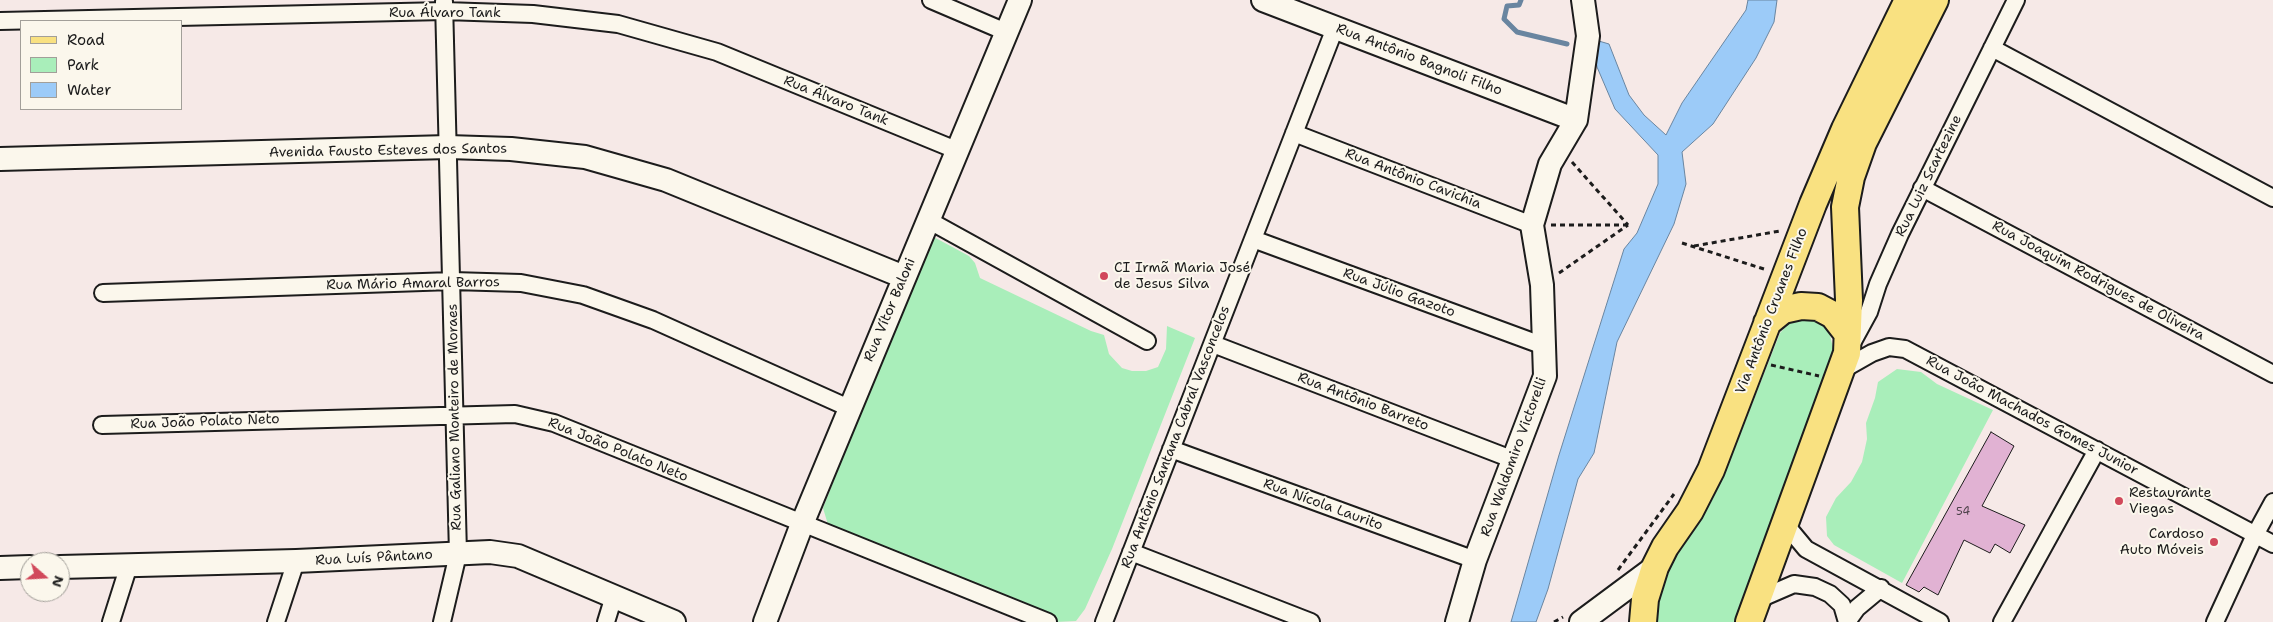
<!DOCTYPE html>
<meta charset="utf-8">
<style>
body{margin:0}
#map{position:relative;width:2273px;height:622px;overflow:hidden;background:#f6e9e7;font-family:"Shantell Sans",sans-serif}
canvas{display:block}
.legend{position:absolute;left:20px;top:20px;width:162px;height:90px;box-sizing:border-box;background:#fbf7ec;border:1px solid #a29f99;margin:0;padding:6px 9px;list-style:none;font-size:15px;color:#1c1c1c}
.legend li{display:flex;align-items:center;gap:10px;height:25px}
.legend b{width:25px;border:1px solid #a29f99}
.north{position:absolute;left:20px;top:552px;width:50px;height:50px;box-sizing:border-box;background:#fbf7ec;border:1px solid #a29f99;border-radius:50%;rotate:109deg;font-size:14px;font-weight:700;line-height:20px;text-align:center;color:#1c1c1c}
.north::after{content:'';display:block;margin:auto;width:18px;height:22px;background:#d1495b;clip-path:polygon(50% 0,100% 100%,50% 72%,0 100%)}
</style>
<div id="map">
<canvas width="2273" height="622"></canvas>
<ul class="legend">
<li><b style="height:6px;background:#f9e181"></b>Road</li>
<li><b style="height:14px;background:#a9eeba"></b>Park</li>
<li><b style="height:14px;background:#9ccbf8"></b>Water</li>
</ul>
<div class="north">N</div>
</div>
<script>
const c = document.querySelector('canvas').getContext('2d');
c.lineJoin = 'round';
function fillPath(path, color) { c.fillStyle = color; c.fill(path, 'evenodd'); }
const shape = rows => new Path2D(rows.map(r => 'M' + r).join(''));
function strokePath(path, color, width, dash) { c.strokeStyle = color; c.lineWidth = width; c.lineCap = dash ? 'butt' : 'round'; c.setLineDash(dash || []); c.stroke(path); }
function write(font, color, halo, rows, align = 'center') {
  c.font = font + ' "Shantell Sans",sans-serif'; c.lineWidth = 4; c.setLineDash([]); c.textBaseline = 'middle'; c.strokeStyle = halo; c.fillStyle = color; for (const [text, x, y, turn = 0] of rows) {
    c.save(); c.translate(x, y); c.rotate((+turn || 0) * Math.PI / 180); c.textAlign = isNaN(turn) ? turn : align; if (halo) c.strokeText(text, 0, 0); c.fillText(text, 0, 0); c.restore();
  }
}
fillPath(shape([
 [930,235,969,256,975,263,980,278,1091,331,1104,335,1109,354,1122,368,1132,371,1146,371,1158,367,1166,349,1167,326,1195,338,1112,549,1085,609,1076,621,1056,622,829,528,823,508],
 [1803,316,1818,320,1829,331,1833,348,1824,378,1734,622,1651,622,1656,579,1677,554,1709,504,1730,460,1780,333,1791,321],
 [1897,369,1921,372,1937,384,1993,410,1902,583,1834,545,1827,536,1826,517,1836,498,1851,482,1862,462,1867,439,1866,423,1875,398,1878,382]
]), '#a9eeba');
const water = shape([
 [1748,0,1777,0,1774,22,1756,58,1713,124,1682,152,1686,184,1674,224,1617,342,1594,453,1578,479,1548,589,1536,622,1511,622,1559,455,1624,249,1637,233,1658,184,1658,155,1615,109,1597,67,1592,39,1609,44,1629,95,1644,115,1666,135,1682,103,1746,10,1748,0]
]);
fillPath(water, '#9ccbf8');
strokePath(water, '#6985a0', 1);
strokePath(shape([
 [1521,0,1519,5,1507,6,1504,19,1517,32,1567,44]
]), '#6985a0', 5);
const building = shape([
 [1991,432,2014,446,1982,506,2025,525,2010,553,1995,544,1990,553,1964,540,1938,595,1924,587,1919,592,1906,585,1991,432]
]);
fillPath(building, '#e1b2d3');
strokePath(building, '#1c1c1c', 1);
const street = shape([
 [931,0,1006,32],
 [0,21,445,11,533,14,618,24,717,52,956,150],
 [1992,48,2273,198],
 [1294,133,1532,225],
 [1922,188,2273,374],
 [928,220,1147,341],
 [1253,239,1544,346],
 [103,293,452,281,521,283,583,295,653,320,849,408],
 [1213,344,1514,460],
 [1851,345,1869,312,1878,284,1900,234,2016,0],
 [1842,370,1872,353,1889,347,1905,349,2273,544],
 [102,425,515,414,554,423,1048,622],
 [1171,449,1475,560],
 [1786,525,1806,549,1940,622],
 [1131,552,1311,622],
 [1757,600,1794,584,1815,587,1830,594,1842,605,1847,622],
 [111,622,129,565],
 [276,622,296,561],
 [442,622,458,554,444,2],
 [606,622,614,596],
 [1104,622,1335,28],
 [1847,622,1857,608,1881,588],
 [2002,622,2097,450],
 [2215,622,2255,535,2273,502]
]);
const secondary = shape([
 [1263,0,1576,120],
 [0,159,448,147,511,149,585,157,666,180,904,277],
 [60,567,296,561,490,552,518,556,674,622],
 [0,568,30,567],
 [765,622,802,524,1020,0],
 [1457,622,1475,560,1545,376,1542,285,1532,225,1550,164,1576,120,1588,36,1583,0],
 [1581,622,1655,567]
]);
const primary = shape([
 [1767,323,1783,310,1801,306,1818,307,1833,315,1847,333],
 [1643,622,1645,599,1655,567,1665,547,1690,511,1711,470,1813,204,1845,129,1908,0],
 [1749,622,1847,353,1849,300,1845,207,1851,177,1863,143,1935,0]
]);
strokePath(street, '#1c1c1c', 20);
strokePath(secondary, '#1c1c1c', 26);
strokePath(primary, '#1c1c1c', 30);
strokePath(shape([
 [1572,162,1628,225],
 [1551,225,1628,225],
 [1682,243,1767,270],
 [1694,246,1780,231],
 [1559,273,1628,225],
 [1771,365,1819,376],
 [1618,570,1674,494],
 [1554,622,1563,617]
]), '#1c1c1c', 3, [5, 4]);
strokePath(street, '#fbf7ec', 16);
strokePath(secondary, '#fbf7ec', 22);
strokePath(primary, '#f9e181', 26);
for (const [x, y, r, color] of [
 [1104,276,5,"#d1495b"],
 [2119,501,5,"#d1495b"],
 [2214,542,5,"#d1495b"]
]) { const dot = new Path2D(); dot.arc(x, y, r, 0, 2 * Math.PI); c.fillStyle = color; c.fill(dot); strokePath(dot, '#fbf7ec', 2); }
write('11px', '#4d424a', null, [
 ["54",1963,512]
]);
write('14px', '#1c1c1c', '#fbf7ec', [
 ["Rua Álvaro Tank",445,13],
 ["Rua Antônio Bagnoli Filho",1419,60,21],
 ["Rua Álvaro Tank",836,101,22],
 ["Avenida Fausto Esteves dos Santos",388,151,-1],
 ["Rua Luiz Scartezine",1929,176,-64],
 ["Rua Antônio Cavichia",1413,179,21],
 ["Rua Joaquim Rodrigues de Oliveira",2098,281,28],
 ["Rua Mário Amaral Barros",413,284,-1],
 ["Rua Júlio Gazoto",1399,293,20],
 ["Rua Vítor Baloni",890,310,-67],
 ["Via Antônio Cruanes Filho",1772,311,-69],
 ["Rua Antônio Barreto",1363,402,21],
 ["Rua João Machados Gomes Junior",2032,416,28],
 ["Rua Galiano Monteiro de Moraes",455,417,-91],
 ["Rua João Polato Neto",205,422,-2],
 ["Rua Antônio Santana Cabral Vasconcelos",1176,437,-69],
 ["Rua João Polato Neto",618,450,22],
 ["Rua Waldomiro Victorelli",1514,457,-70],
 ["Rua Nícola Laurito",1323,505,20],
 ["Rua Luís Pântano",374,558,-3]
]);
write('14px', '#1c1c1c', '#fbf7ec', [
 ["CI Irmã Maria José",1114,268],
 ["de Jesus Silva",1114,284],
 ["Restaurante",2129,493],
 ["Viegas",2129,509],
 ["Cardoso",2204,534,"right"],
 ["Auto Móveis",2204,550,"right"]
], 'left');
</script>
